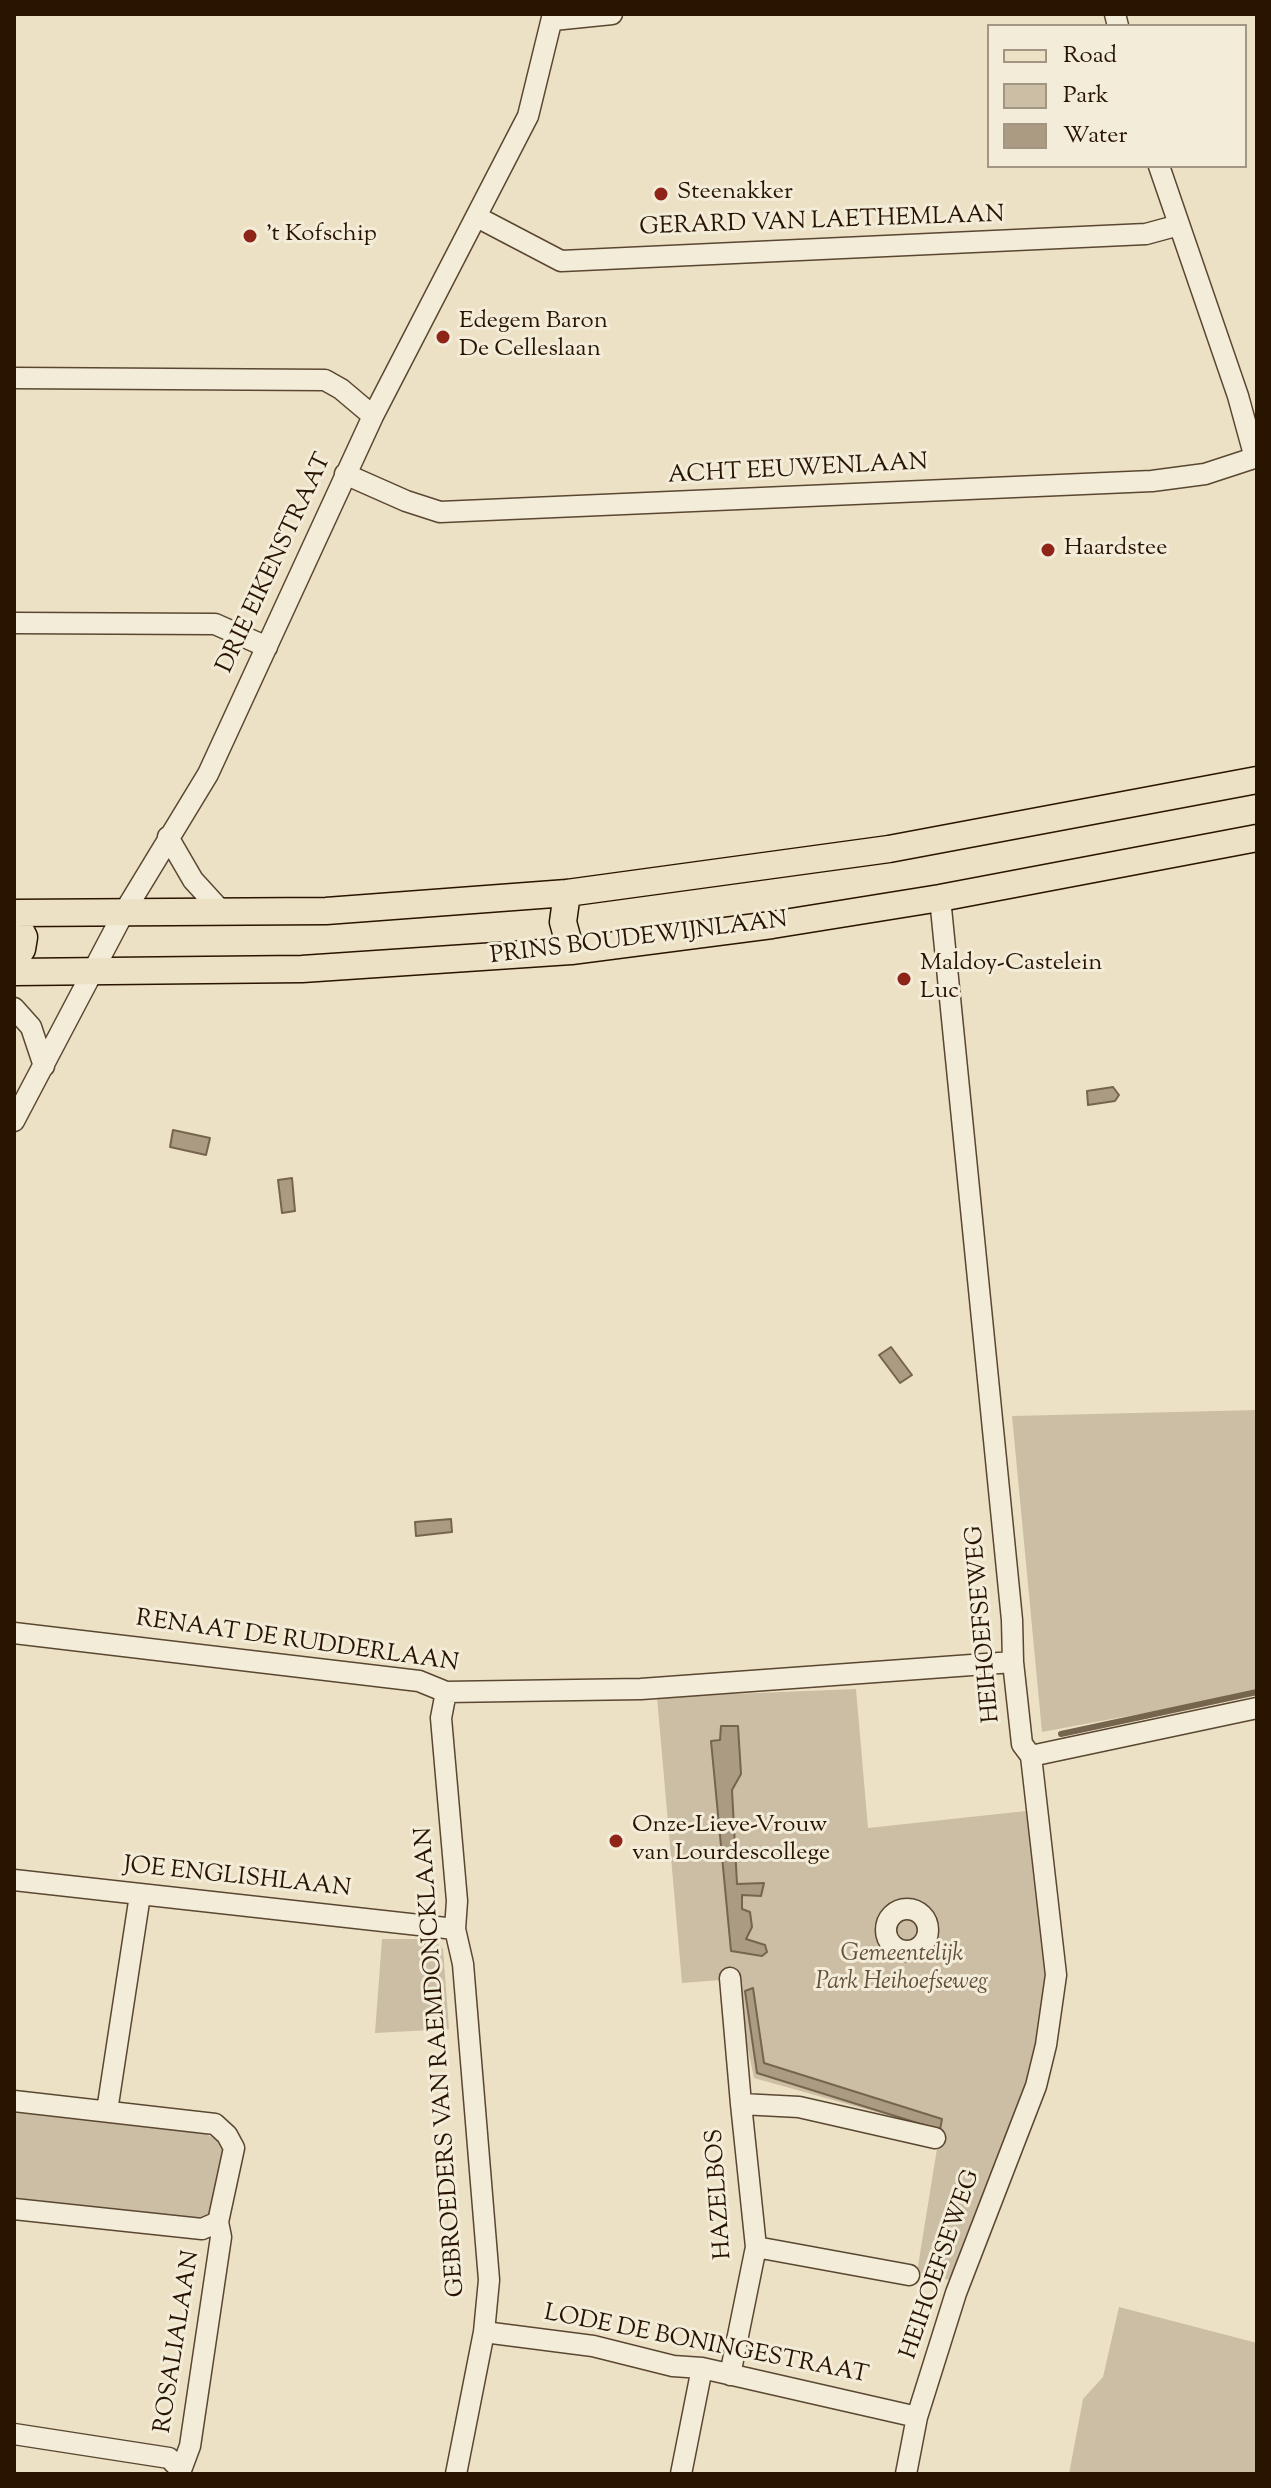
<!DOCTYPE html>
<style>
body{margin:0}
#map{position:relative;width:1271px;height:2488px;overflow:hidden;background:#ede1c5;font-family:"Sorts Mill Goudy",serif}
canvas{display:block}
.frame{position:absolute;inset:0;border:16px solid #291400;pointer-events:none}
.legend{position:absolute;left:987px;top:24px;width:260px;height:144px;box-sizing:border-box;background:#f3ecd9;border:2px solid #a29682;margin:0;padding:10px 14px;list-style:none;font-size:24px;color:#291400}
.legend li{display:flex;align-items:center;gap:16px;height:40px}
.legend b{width:40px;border:2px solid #a29682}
</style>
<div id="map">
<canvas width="1271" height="2488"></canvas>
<div class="frame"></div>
<ul class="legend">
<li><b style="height:10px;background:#ede1c5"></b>Road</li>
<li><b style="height:22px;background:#ccbea4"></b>Park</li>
<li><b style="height:22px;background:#aa9b82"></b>Water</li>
</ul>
</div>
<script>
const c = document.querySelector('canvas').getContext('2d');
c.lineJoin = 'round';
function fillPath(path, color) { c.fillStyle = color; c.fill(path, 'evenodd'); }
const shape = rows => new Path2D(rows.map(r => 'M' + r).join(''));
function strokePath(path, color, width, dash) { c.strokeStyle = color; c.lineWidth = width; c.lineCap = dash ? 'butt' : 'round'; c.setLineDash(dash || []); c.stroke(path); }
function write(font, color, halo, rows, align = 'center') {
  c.font = font + ' "Sorts Mill Goudy",serif'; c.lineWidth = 6; c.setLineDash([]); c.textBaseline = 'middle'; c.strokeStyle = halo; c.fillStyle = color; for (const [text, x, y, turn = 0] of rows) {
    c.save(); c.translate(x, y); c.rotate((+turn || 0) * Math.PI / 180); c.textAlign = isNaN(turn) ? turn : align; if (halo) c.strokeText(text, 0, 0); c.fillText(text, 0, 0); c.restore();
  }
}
fillPath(shape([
 [1257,1410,1257,1692,1042,1732,1012,1416],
 [856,1689,868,1828,1026,1811,1049,1976,1043,2041,957,2282,917,2272,940,2130,754,2078,733,1979,682,1983,657,1697],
 [382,1939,433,1939,443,1949,449,2029,375,2033],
 [14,2108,195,2129,214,2138,226,2150,215,2212,205,2221,14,2203],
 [1119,2307,1257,2343,1257,2474,1069,2474,1083,2399,1103,2377]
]), '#ccbea4');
const water = shape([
 [1113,1087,1119,1095,1115,1101,1088,1105,1087,1091,1113,1087],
 [173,1130,210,1138,206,1155,170,1147,173,1130],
 [292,1178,295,1211,282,1213,278,1180,292,1178],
 [891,1347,912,1375,900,1383,879,1355,891,1347],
 [451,1519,452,1532,416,1536,415,1522,451,1519],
 [721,1726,738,1726,741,1774,732,1790,737,1884,764,1883,761,1896,742,1895,742,1909,750,1912,752,1927,746,1939,765,1945,767,1952,762,1956,731,1951,711,1741,720,1740,721,1726],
 [753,1988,764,2063,942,2119,940,2130,757,2073,745,1991,753,1988]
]);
fillPath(water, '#aa9b82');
strokePath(water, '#76654e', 2);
strokePath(shape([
 [1061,1734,1257,1692]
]), '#76654e', 6);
const minor = shape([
 [1115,14,1118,26],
 [553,20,612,14],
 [1159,166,1238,396,1255,458],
 [477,217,561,261,1146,234,1179,225],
 [14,378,325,380,341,389,373,416],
 [345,474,406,501,440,512,1152,481,1205,474,1257,457],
 [14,623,215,624,267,647],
 [168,837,193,880,224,914],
 [14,1008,31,1027,44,1066],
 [14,1121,123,914,208,774,373,416,528,116,553,14],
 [14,1633,419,1681,446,1692,641,1689,1013,1662],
 [446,1692,441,1718,457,1901,455,1929,463,1964,489,2280,484,2332,456,2474],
 [1031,1756,1257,1708],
 [14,1880,455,1929],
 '886 1930a21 21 0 1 1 42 0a21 21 0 1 1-42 0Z',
 [730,1978,741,2104],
 [14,2101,215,2124,227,2135,234,2148,218,2222,202,2229,14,2209],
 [107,2111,140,1895],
 [756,2247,909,2275],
 [484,2332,593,2346,673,2366,702,2368,917,2417],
 [730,2375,756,2247,741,2104,799,2107,935,2138],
 [14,2434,169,2458,181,2470,190,2446,221,2237,218,2222],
 [681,2474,702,2368],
 [906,2474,917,2417,956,2293,1036,2086,1046,2045,1056,1975,1031,1756,1022,1744,1013,1662,1012,1620,940,898]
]);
const major = shape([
 [567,893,563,922,571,951],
 [14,913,326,911,567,893,889,849,1257,780],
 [14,918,24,937,22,949,14,960],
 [14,972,302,969,571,951,772,925,940,898,1257,838]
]);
strokePath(minor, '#5a4731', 23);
strokePath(major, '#291400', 29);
strokePath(minor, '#f3ecd9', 20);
strokePath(major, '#ede1c5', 26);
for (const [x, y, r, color] of [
 [661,194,8,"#8f2418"],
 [250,236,8,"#8f2418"],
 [443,337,8,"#8f2418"],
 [1048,550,8,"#8f2418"],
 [904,979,8,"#8f2418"],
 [616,1841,8,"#8f2418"]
]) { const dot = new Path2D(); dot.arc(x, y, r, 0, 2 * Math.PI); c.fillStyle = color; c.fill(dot); strokePath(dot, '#f3ecd9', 3); }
write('24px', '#291400', '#f3ecd9', [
 ["Steenakker",677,194],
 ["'t Kofschip",266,236],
 ["Edegem Baron",459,323],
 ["De Celleslaan",459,351],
 ["Haardstee",1064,550],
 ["Maldoy-Castelein",920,965],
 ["Luc",920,993],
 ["Onze-Lieve-Vrouw",632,1827],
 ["van Lourdescollege",632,1855]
], 'left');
write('24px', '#291400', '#f3ecd9', [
 ["GERARD VAN LAETHEMLAAN",822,223,-2],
 ["ACHT EEUWENLAAN",798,471,-3],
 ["DRIE EIKENSTRAAT",276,564,-65],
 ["PRINS BOUDEWIJNLAAN",639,940,-7],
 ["HEIHOEFSEWEG",985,1624,-95],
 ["RENAAT DE RUDDERLAAN",297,1643,8],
 ["JOE ENGLISHLAAN",237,1879,6],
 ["GEBROEDERS VAN RAEMDONCKLAAN",442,2062,-94],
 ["HAZELBOS",721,2194,-94],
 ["HEIHOEFSEWEG",942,2265,-71],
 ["ROSALIALAAN",179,2342,-81],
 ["LODE DE BONINGESTRAAT",706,2346,11]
]);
write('italic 24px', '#625039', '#f3ecd9', [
 ["Gemeentelijk",902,1956],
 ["Park Heihoefseweg",902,1984]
]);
</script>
